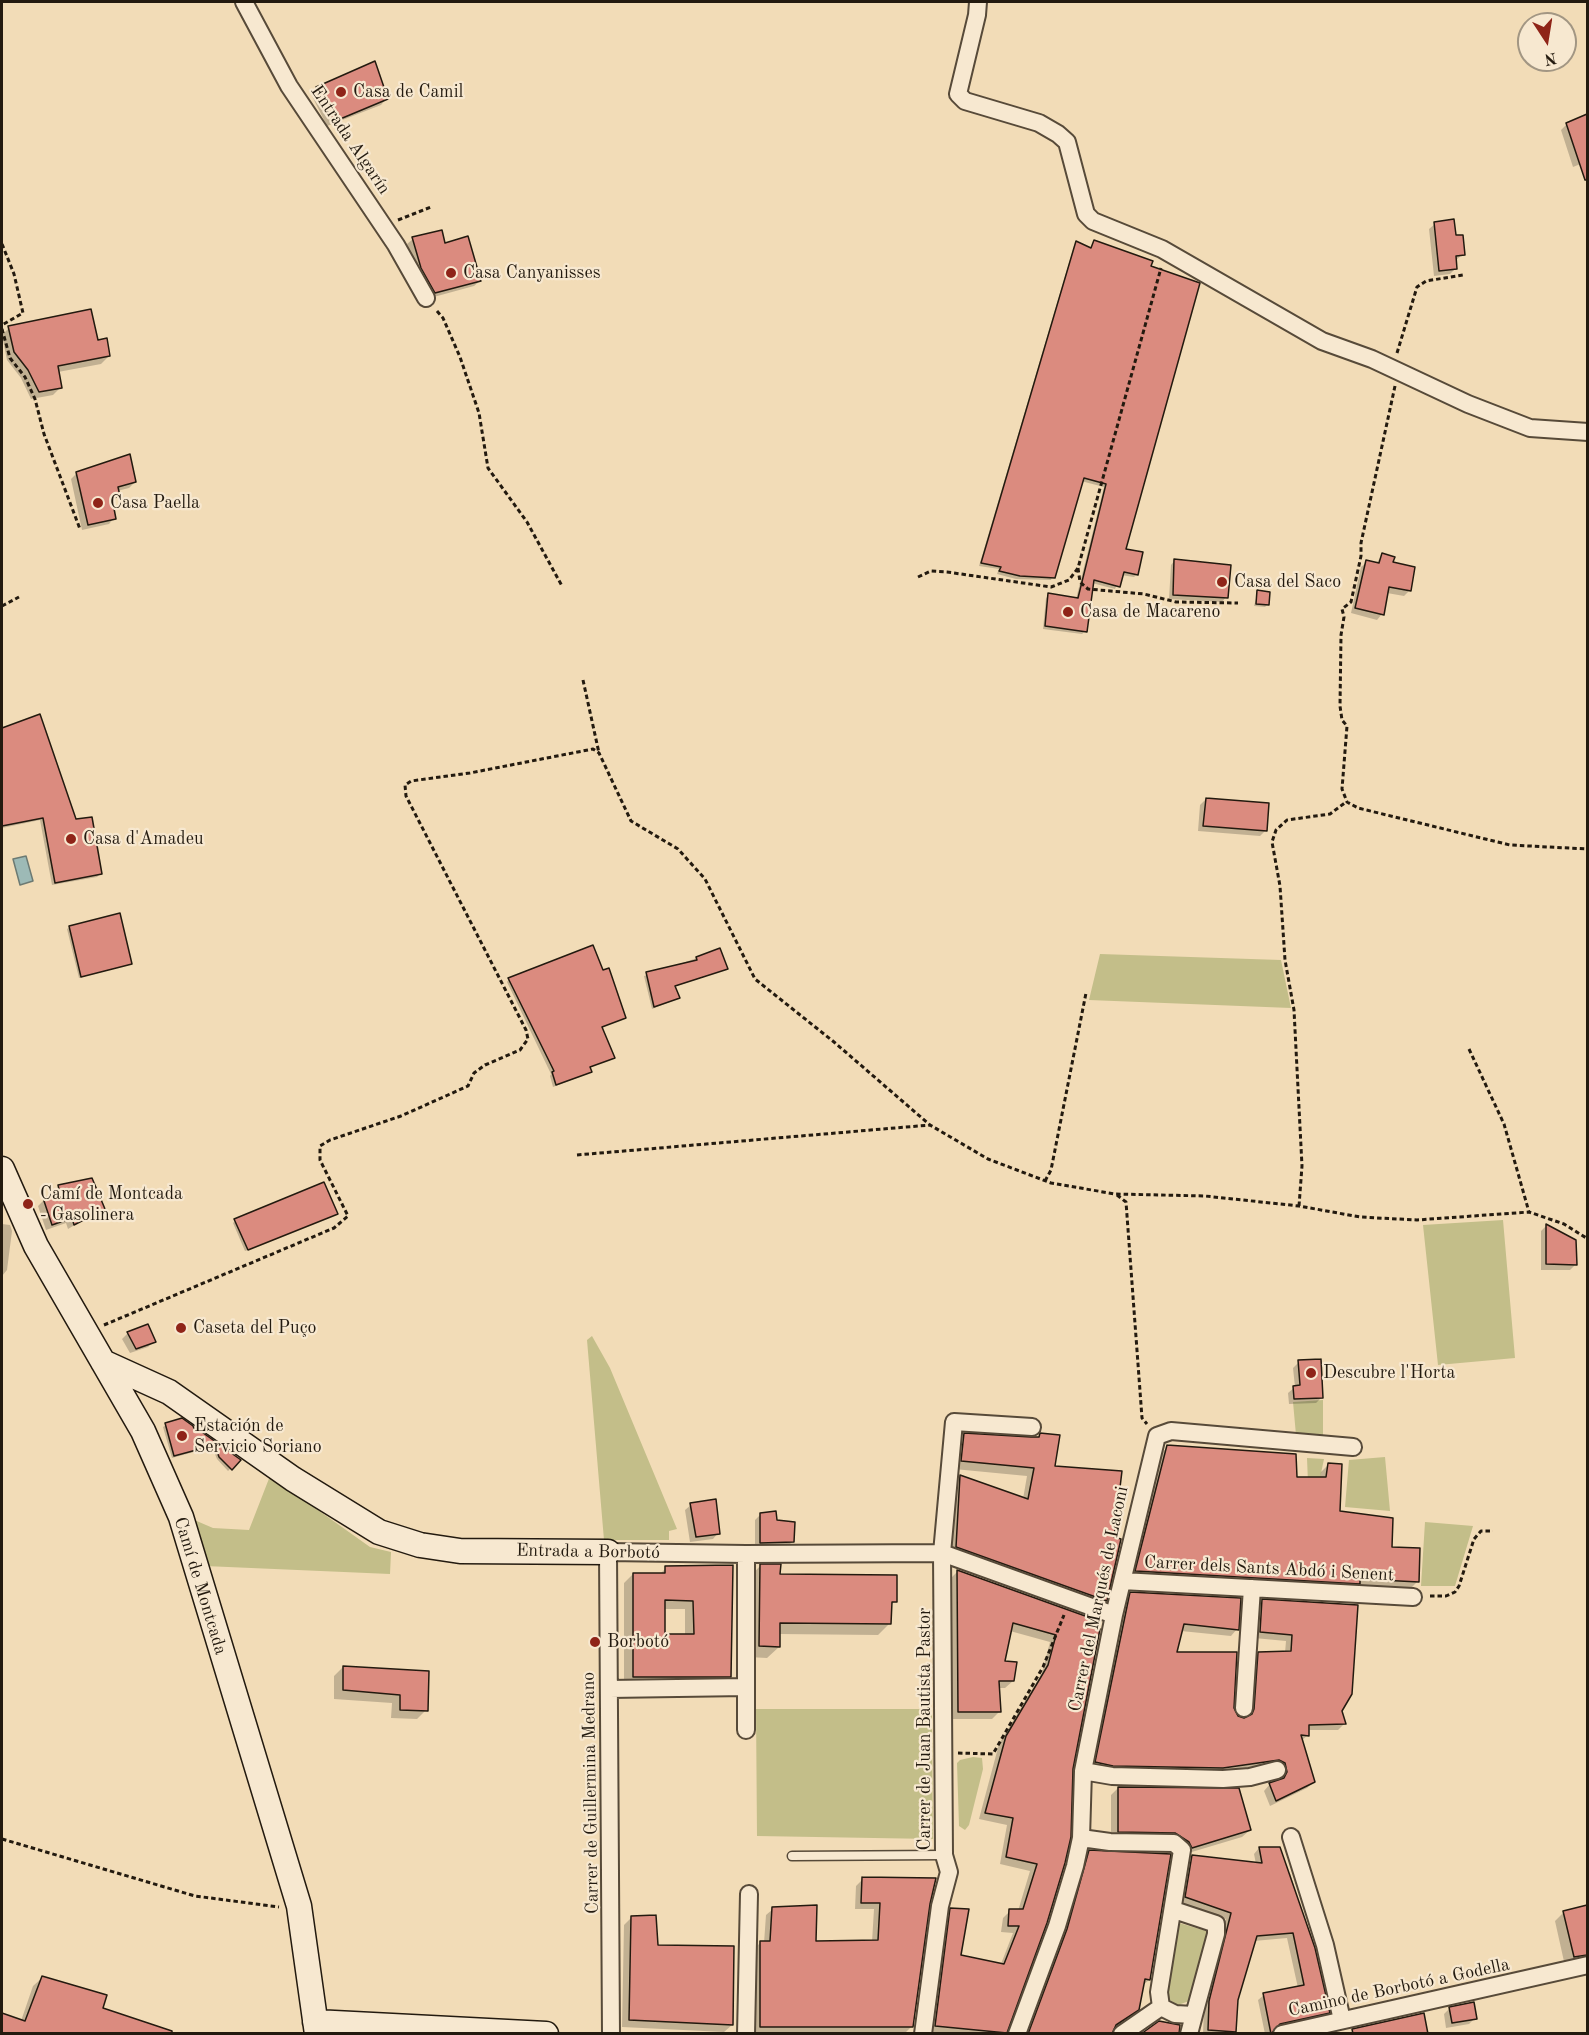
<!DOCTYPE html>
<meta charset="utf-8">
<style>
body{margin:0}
#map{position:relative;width:1589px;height:2035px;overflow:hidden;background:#f2dcb7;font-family:"Old Standard TT",serif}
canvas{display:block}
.frame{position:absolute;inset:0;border:3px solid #231a0f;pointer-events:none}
.north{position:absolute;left:1517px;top:12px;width:60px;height:60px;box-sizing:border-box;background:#f7e8d0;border:2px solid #a29683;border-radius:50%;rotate:168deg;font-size:16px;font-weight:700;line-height:24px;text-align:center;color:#231a0f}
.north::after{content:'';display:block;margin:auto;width:21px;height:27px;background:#8f2418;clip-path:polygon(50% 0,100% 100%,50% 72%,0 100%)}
</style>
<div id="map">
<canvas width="1589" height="2035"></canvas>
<div class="frame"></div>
<div class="north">N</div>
</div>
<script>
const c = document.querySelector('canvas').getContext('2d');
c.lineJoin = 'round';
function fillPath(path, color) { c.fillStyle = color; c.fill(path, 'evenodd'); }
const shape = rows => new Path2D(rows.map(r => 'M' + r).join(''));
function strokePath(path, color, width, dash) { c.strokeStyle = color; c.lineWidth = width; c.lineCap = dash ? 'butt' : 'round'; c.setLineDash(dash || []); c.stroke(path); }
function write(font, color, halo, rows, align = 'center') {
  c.font = font + ' "Old Standard TT",serif'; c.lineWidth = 4.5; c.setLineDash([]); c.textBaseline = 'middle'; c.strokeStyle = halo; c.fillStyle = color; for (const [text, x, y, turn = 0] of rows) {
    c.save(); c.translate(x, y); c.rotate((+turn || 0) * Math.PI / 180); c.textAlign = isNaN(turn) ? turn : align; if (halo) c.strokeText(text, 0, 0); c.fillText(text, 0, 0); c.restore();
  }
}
fillPath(shape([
 [1100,954,1281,960,1291,1008,1089,1000],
 [1503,1220,1515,1358,1438,1365,1423,1225],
 [592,1336,610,1368,677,1529,669,1531,669,1540,604,1540,587,1340],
 [1323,1400,1323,1436,1296,1435,1293,1402],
 [1385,1457,1390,1511,1345,1507,1349,1460],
 [1307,1458,1324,1459,1319,1483,1308,1483],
 [270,1476,370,1547,391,1552,390,1574,205,1566,192,1519,213,1528,249,1530],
 [1425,1522,1473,1526,1455,1586,1421,1586],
 [756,1709,932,1709,933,1839,757,1836],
 [973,1757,982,1758,983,1769,969,1825,965,1830,959,1826,957,1763,960,1760],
 [1179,1923,1210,1932,1192,2000,1178,2005,1168,1999,1166,1990]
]), '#c3be89');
const water = shape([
 [26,856,33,881,20,885,13,859,26,856]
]);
fillPath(water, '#9dbab6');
strokePath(water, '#6c7a73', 1.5);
fillPath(shape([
 [374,63,386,99,381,105,327,126,311,94,317,89],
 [1588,116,1588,161,1573,167,1561,130,1566,125],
 [1435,224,1454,237,1463,254,1455,261,1456,268,1450,274,1434,276,1429,229],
 [413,239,480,281,474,286,430,298,416,274,407,244],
 [1095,242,1125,550,1137,574,1134,577,1121,575,1115,589,1092,583,1085,631,1082,634,1043,629,1046,598,1049,595,1076,599,1104,487,1081,481,1051,580,1016,579,997,574,999,569,979,566,1074,246,1076,243,1090,249],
 [9,328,96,342,109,356,101,364,58,372,61,387,53,395,31,399,21,378,7,360,2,335],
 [77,473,135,482,129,488,117,491,118,496,113,502,114,518,109,524,82,530,71,479],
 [1382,555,1391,563,1413,569,1409,591,1404,596,1387,593,1382,614,1377,620,1351,613,1361,567,1367,562,1376,564],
 [1175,560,1226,597,1222,602,1169,599,1171,565],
 [1258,592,1268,604,1265,607,1254,606],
 [39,716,75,821,101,873,97,877,52,885,40,820,2,828,2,729],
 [1206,799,1266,830,1260,836,1198,831,1200,805],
 [70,927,131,964,79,978,67,929],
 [697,958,726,969,674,987,678,997,675,1000,652,1009,644,976],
 [509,979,624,1018,600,1028,613,1057,589,1068,587,1074,553,1087,550,1076,551,1074,507,982],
 [59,1187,103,1208,68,1229,66,1223,46,1230,38,1206,44,1200,54,1197,53,1193],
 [336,1214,245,1251,233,1223,235,1221],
 [2,1224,10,1225,12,1231,7,1270,2,1276],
 [1546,1226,1576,1264,1570,1270,1541,1270,1541,1231],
 [147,1326,154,1341,148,1347,130,1353,122,1339,128,1333],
 [1299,1362,1322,1397,1316,1403,1289,1404,1288,1393,1295,1387,1293,1368],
 [166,1425,194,1433,198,1432,239,1460,228,1471,217,1459,212,1447,172,1458,163,1427],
 [964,1435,1037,1438,1041,1435,1053,1467,1112,1538,1120,1540,1105,1600,1097,1608,948,1554,952,1485,960,1477,1023,1499,1027,1476,954,1469,956,1443],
 [1168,1447,1296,1478,1320,1478,1321,1472,1328,1465,1338,1512,1390,1548,1418,1581,1410,1589,1129,1578,1160,1454],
 [691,1505,718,1533,713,1539,690,1542,685,1510],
 [761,1514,776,1522,793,1541,787,1547,755,1549,755,1520],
 [760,1566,779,1576,895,1601,890,1606,890,1623,878,1635,779,1634,779,1647,767,1658,748,1657,749,1578],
 [731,1567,730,1676,720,1685,624,1685,624,1583,633,1574,659,1575,666,1568],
 [664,1609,685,1609,685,1636,664,1636],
 [958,1571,1087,1618,1071,1769,1046,1922,1005,2033,928,2033,944,1917,951,1910,960,1957,1001,1964,1013,1933,1001,1932,1003,1918,1010,1911,1018,1911,1030,1871,1000,1864,1007,1825,979,1819,999,1744,1042,1673,1050,1642,1010,1631,1004,1662,1013,1681,1005,1688,998,1688,999,1712,992,1719,952,1719,951,1578],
 [1131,1594,1237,1629,1231,1636,1181,1631,1176,1654,1232,1708,1237,1718,1244,1720,1248,1717,1252,1660,1259,1653,1285,1653,1286,1641,1254,1638,1256,1607,1262,1601,1357,1606,1340,1711,1344,1724,1338,1730,1307,1730,1308,1735,1301,1741,1314,1782,1307,1788,1270,1806,1264,1791,1270,1784,1281,1780,1279,1770,1215,1774,1090,1769,1124,1600],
 [343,1667,427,1672,426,1710,417,1719,391,1718,392,1703,334,1699,334,1676],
 [1118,1788,1250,1830,1242,1837,1185,1854,1182,1849,1111,1838,1111,1795],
 [1259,1848,1279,1848,1287,1873,1290,1873,1313,1948,1328,2012,1322,2018,1273,2029,1270,2034,1265,2034,1258,2000,1264,1995,1298,1988,1287,1938,1254,1941,1236,2000,1235,2031,1203,2034,1204,2008,1226,1919,1180,1903,1187,1863,1192,1857,1256,1864,1254,1854],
 [1090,1851,1149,1980,1142,1986,1137,2009,1110,2034,1025,2034,1083,1858],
 [863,1879,928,1904,912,2026,905,2033,754,2033,753,1950,760,1943,764,1943,766,1915,773,1909,815,1943,872,1942,874,1909,855,1909,856,1886],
 [1588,1907,1588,1965,1565,1966,1555,1921,1564,1912],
 [632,1917,732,2025,724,2032,622,2027,624,1925],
 [43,1977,101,2008,175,2034,2,2034,2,2017,3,2015,21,2021,33,1986],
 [1450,2008,1475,2018,1469,2024,1446,2028,1444,2014]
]), '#0003');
const building = shape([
 [375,61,388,99,333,122,316,87,375,61],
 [1587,114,1587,180,1585,180,1566,123,1587,114],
 [1454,219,1456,235,1463,235,1465,255,1456,256,1457,269,1439,271,1434,222,1454,219],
 [442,230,445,243,468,236,481,281,435,293,421,268,412,237,442,230],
 [1094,240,1153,261,1151,266,1200,283,1126,549,1143,552,1138,575,1124,572,1120,587,1094,580,1087,632,1045,626,1048,593,1078,598,1106,484,1084,478,1055,578,1020,576,999,571,1001,567,981,563,1076,241,1091,248,1094,240],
 [91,309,98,340,107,338,110,356,58,366,62,388,39,392,28,370,14,352,8,326,91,309],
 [130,454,136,482,118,487,120,496,112,498,116,519,88,525,76,472,130,454],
 [1382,553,1395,557,1393,562,1415,567,1411,591,1389,587,1384,615,1355,608,1366,560,1379,563,1382,553],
 [1174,559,1231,565,1228,598,1173,595,1174,559],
 [1257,590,1270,592,1269,605,1256,604,1257,590],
 [40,714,76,819,92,817,102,874,55,883,43,818,2,826,2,728,40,714],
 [1206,798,1269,803,1267,831,1203,826,1206,798],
 [120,913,132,964,81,977,69,926,120,913],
 [593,945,603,970,609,968,626,1018,602,1027,615,1058,590,1067,592,1072,556,1085,552,1072,554,1071,508,978,593,945],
 [720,948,728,969,675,986,680,998,654,1007,646,972,697,960,696,957,720,948],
 [92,1178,105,1209,74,1225,72,1218,52,1225,43,1198,60,1194,58,1185,92,1178],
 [324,1182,338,1214,248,1250,234,1219,324,1182],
 [1546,1224,1576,1240,1577,1265,1546,1264,1546,1224],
 [148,1324,156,1342,136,1349,127,1332,148,1324],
 [1321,1359,1323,1398,1294,1399,1293,1386,1300,1385,1298,1360,1321,1359],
 [182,1418,193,1426,195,1431,199,1430,241,1460,232,1470,219,1457,215,1445,174,1456,165,1423,182,1418],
 [964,1433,1031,1437,1039,1437,1040,1433,1060,1435,1055,1466,1122,1471,1114,1537,1121,1539,1107,1601,956,1547,960,1475,1028,1499,1034,1468,961,1461,964,1433],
 [1167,1445,1296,1454,1297,1477,1326,1477,1328,1463,1342,1464,1340,1511,1393,1518,1392,1547,1420,1548,1419,1582,1360,1579,1360,1584,1135,1571,1167,1445],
 [716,1499,720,1534,696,1537,690,1503,716,1499],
 [776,1511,777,1520,795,1522,794,1542,760,1543,760,1513,776,1511],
 [760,1564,781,1564,780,1574,897,1575,897,1602,892,1602,891,1624,780,1623,780,1647,759,1646,760,1564],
 [733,1565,731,1677,633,1677,633,1573,665,1573,665,1566,733,1565],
 [665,1600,693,1601,694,1634,665,1634,665,1600],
 [957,1570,1088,1617,1100,1629,1073,1769,1071,1837,1065,1863,1047,1923,1007,2033,935,2026,950,1908,969,1909,961,1955,1004,1964,1019,1926,1008,1926,1009,1909,1023,1909,1037,1864,1006,1857,1013,1818,985,1813,1006,1736,1048,1665,1056,1635,1013,1623,1005,1661,1017,1662,1014,1681,999,1681,1001,1712,958,1712,957,1570],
 [1130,1592,1241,1598,1239,1630,1184,1624,1177,1652,1237,1652,1234,1708,1238,1716,1244,1718,1252,1714,1254,1709,1258,1652,1291,1651,1292,1635,1260,1632,1262,1599,1358,1605,1352,1694,1342,1711,1346,1724,1309,1725,1309,1736,1301,1735,1315,1782,1276,1801,1269,1783,1284,1778,1287,1772,1285,1763,1279,1760,1223,1768,1113,1766,1095,1762,1130,1592],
 [343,1666,429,1671,428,1711,400,1710,400,1695,343,1690,343,1666],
 [1118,1787,1239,1788,1251,1830,1192,1848,1189,1842,1175,1833,1118,1832,1118,1787],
 [1259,1847,1280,1847,1315,1948,1330,2013,1280,2024,1271,2034,1263,1993,1304,1985,1293,1933,1257,1936,1238,2000,1236,2032,1208,2030,1209,2001,1231,1913,1185,1897,1192,1855,1262,1863,1259,1847],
 [1089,1850,1171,1854,1150,1980,1145,1979,1139,2010,1116,2025,1112,2034,1028,2034,1067,1929,1089,1850],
 [862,1877,936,1878,930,1904,913,2027,760,2027,760,1941,770,1941,772,1907,817,1905,816,1941,878,1940,880,1903,861,1903,862,1877],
 [1587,1905,1587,1955,1574,1957,1563,1911,1587,1905],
 [656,1915,658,1945,734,1946,733,2025,629,2020,631,1916,656,1915],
 [42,1976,107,1995,103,2008,172,2031,172,2034,2,2034,2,2013,25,2021,42,1976],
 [1474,2002,1477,2019,1452,2023,1449,2007,1474,2002],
 [1424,2013,1428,2034,1353,2034,1352,2029,1424,2013],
 [1159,2021,1180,2025,1179,2034,1141,2034,1159,2021]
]);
fillPath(building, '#db8b7f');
strokePath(building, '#231a0f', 1.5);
const lane = shape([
 [792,1856,944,1855]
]);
const street = shape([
 [244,2,289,86,396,245,426,298],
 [978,2,977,15,958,94,965,101,1039,123,1058,134,1067,142,1086,214,1093,221,1162,249,1322,341,1372,359,1468,404,1530,428,1588,432],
 [746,1554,746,1730],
 [1122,1581,1413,1597],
 [609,1689,746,1687],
 [1244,1708,1252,1588],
 [1083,1771,1112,1776,1223,1779,1250,1777,1277,1770],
 [1291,1837,1325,1945,1342,2020],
 [1081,1838,1110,1842,1174,1843,1182,1850,1159,1992,1161,2007],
 [1161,2007,1175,2014,1194,2015,1216,1934,1216,1924,1174,1910],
 [611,2034,608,1552,746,1554,942,1553,1114,1615],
 [746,2034,749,1894],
 [923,2034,940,1906,949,1872,944,1855,942,1553,954,1422,1032,1427],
 [1017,2034,1057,1926,1075,1866,1081,1838,1083,1771,1114,1615,1157,1436,1171,1431,1353,1447],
 [1122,2034,1161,2007],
 [1189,2034,1194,2015],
 [1282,2034,1588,1965]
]);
const secondary = shape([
 [2,1169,36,1246,143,1431,181,1517,299,1906,317,2034],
 [103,1362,169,1392,293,1479,379,1532,420,1545,460,1551,608,1552],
 [315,2022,546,2034]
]);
strokePath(lane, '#574a39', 11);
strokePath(street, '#574a39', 20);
strokePath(secondary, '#231a0f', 27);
strokePath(shape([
 [398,220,431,207],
 [2,244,14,274,23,313,2,325],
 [437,311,443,318,460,357,479,413,488,468,527,522,562,586],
 [2,329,10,358,25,377,35,399,44,434,80,529],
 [1397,353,1417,287,1426,281,1463,275],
 [1395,386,1361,543,1361,556,1351,602,1342,609,1344,617,1341,635,1340,706,1342,720,1347,726,1342,789,1347,802,1358,808,1510,845,1588,849],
 [1078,568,1080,582,1088,589,1144,594,1176,602,1238,603],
 [918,577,931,571,947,572,1051,587,1069,580,1078,568,1161,268],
 [2,606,19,597],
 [583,680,599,753],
 [1469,1049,1504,1124,1529,1212],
 [577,1155,930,1125],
 [1045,1181,1051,1170,1086,993],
 [1117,1195,1126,1202,1142,1418,1147,1424],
 [1299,1206,1302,1166,1294,1010,1285,960,1280,886,1272,842,1276,830,1287,820,1330,814,1346,802],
 [104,1325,334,1228,348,1216,320,1160,320,1146,330,1140,401,1116,468,1086,474,1073,485,1065,520,1050,528,1039,526,1030,406,796,405,785,411,781,470,773,593,749,599,753,631,821,678,849,705,879,755,979,834,1042,930,1125,988,1159,1051,1183,1115,1194,1205,1196,1299,1206,1360,1217,1417,1220,1529,1212,1564,1224,1588,1239],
 [1430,1596,1446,1596,1455,1592,1459,1586,1474,1539,1481,1531,1493,1531],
 [958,1753,993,1754,1043,1667,1064,1615],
 [2,1839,195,1896,279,1907]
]), '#231a0f', 3, [4.5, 3]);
strokePath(lane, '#f7e8d0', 8);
strokePath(street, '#f7e8d0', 16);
strokePath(secondary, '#f7e8d0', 24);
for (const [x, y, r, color] of [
 [341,92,6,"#8f2418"],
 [451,273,6,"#8f2418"],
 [98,503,6,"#8f2418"],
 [1222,582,6,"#8f2418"],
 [1068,612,6,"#8f2418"],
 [71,839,6,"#8f2418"],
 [28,1204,6,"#8f2418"],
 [181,1328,6,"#8f2418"],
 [1311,1373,6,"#8f2418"],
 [182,1436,6,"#8f2418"],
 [595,1642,6,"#8f2418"]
]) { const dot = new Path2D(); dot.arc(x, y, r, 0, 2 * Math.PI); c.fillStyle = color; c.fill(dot); strokePath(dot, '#f7e8d0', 2); }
write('18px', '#231a0f', '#f7e8d0', [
 ["Casa de Camil",353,92],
 ["Casa Canyanisses",463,273],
 ["Casa Paella",110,503],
 ["Casa del Saco",1234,582],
 ["Casa de Macareno",1080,612],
 ["Casa d'Amadeu",83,839],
 ["Camí de Montcada",40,1194],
 ["- Gasolinera",40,1215],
 ["Caseta del Puço",193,1328],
 ["Descubre l'Horta",1323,1373],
 ["Estación de",194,1426],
 ["Servicio Soriano",194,1447],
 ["Borbotó",607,1642]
], 'left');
write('18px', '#231a0f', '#f7e8d0', [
 ["Entrada Algarín",350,140,56],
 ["Entrada a Borbotó",588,1552,1],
 ["Carrer dels Sants Abdó i Senent",1269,1569,3],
 ["Camí de Montcada",200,1586,73],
 ["Carrer del Marqués de Laconi",1099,1599,-78],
 ["Carrer de Juan Bautista Pastor",925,1729,-90],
 ["Carrer de Guillermina Medrano",591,1793,-91],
 ["Camino de Borbotó a Godella",1399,1988,-12]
]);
</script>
